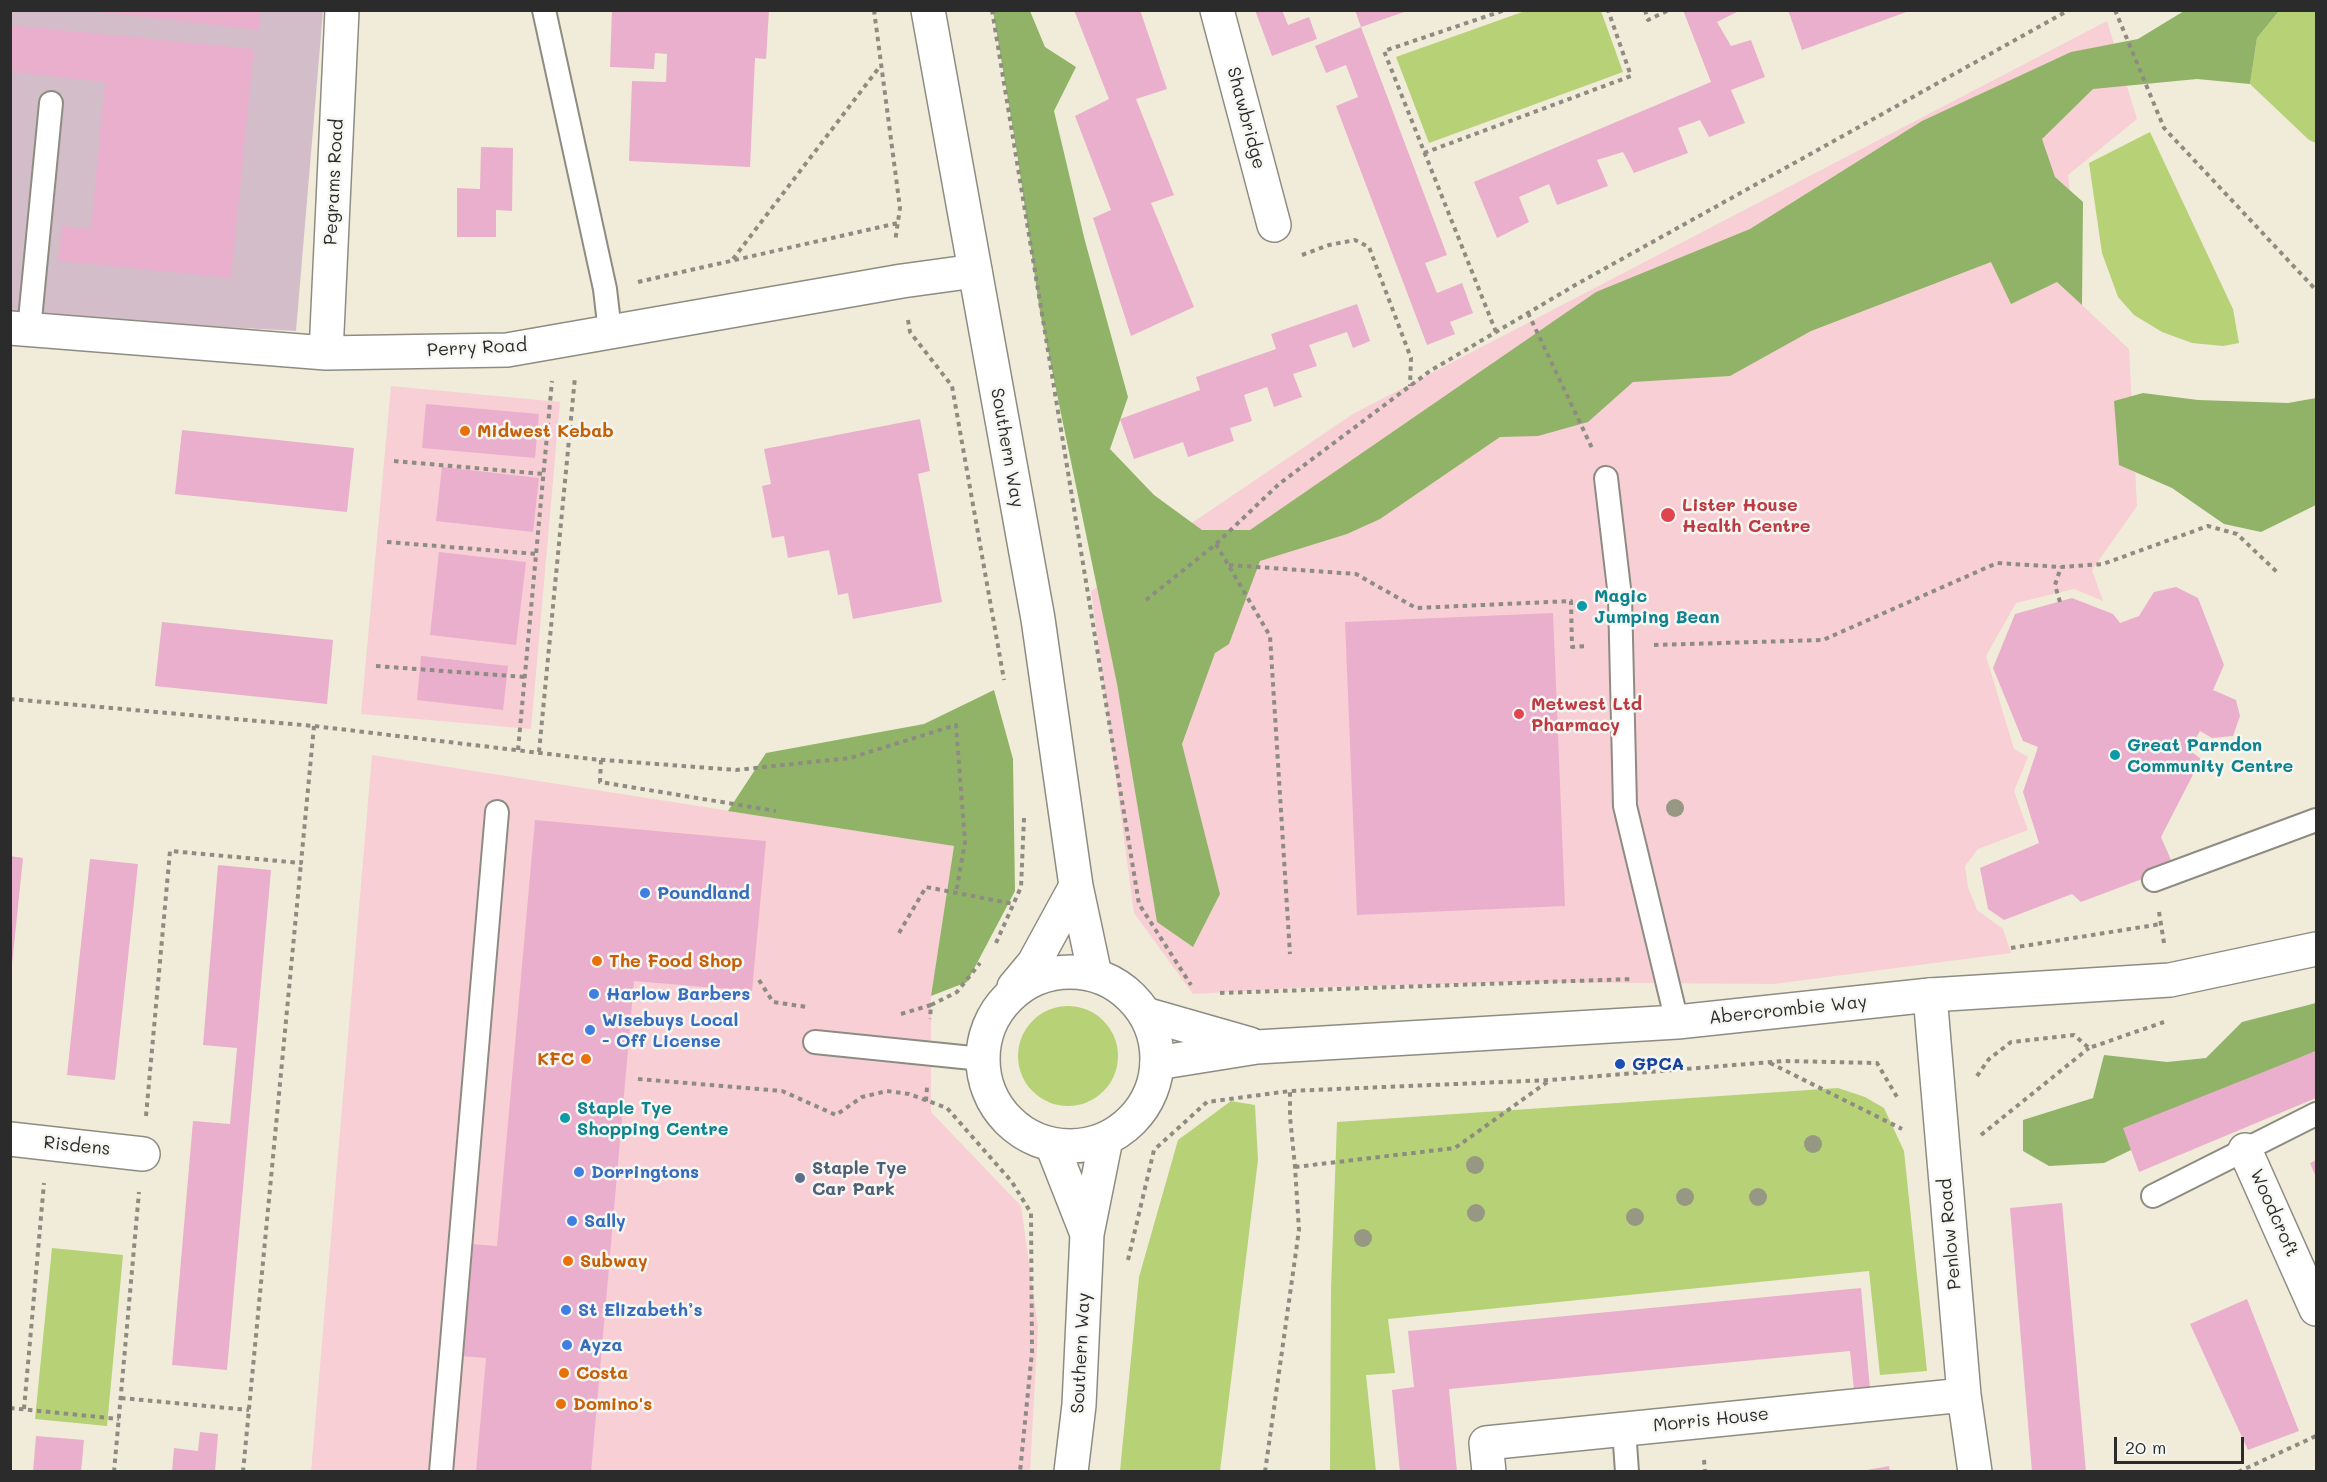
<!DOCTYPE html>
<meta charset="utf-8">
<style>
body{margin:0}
#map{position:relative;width:2327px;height:1482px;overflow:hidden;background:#f0ecd9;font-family:Mali,sans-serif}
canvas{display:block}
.frame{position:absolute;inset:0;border:12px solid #2b2b2b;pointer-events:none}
.scale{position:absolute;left:2114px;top:1437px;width:130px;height:27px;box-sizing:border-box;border:3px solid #2b2b2b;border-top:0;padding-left:8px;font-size:18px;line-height:21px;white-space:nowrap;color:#2b2b2b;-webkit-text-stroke:4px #f6f6f2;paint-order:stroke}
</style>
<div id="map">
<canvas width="2327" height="1482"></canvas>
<div class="frame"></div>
<div class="scale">20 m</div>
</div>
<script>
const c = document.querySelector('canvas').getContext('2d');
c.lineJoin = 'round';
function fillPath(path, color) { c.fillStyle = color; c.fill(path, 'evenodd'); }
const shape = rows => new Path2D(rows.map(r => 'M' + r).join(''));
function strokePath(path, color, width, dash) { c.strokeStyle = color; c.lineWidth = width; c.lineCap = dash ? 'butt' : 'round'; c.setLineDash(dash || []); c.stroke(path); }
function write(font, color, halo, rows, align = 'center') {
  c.font = font + ' Mali,sans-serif'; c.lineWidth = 5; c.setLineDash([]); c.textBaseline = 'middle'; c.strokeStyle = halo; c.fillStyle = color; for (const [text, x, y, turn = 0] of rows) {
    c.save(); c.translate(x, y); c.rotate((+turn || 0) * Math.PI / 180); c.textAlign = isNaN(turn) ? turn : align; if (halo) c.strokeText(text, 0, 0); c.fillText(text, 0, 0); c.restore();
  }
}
fillPath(shape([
 [2107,21,2137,119,2068,175,2082,305,2129,349,2137,506,2092,570,2103,601,2074,589,2016,603,1986,656,2014,749,2028,757,2014,791,2028,830,1978,849,1965,866,1968,887,1977,910,2003,929,2011,953,1774,984,1512,982,1299,988,1193,994,1134,913,1091,591,1353,414],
 [391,386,560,402,531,729,361,714],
 [372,755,954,846,931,996,931,1112,1021,1206,1038,1327,1030,1471,311,1472]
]), '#f7cfd5');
fillPath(shape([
 [10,11,323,11,296,331,11,315]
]), '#d2bdc8');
fillPath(shape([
 [1525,11,1601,11,1623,72,1429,143,1396,57],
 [2279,11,2316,11,2316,143,2309,140,2250,84,2257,38],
 [2150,132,2233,309,2239,343,2223,346,2192,343,2162,332,2134,315,2118,297,2102,253,2089,163],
 '1018 1056a50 50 0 1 1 100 0a50 50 0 1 1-100 0Z',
 [1838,1088,1865,1097,1884,1108,1904,1151,1927,1371,1880,1375,1869,1271,1388,1319,1395,1373,1366,1375,1376,1471,1330,1471,1331,1288,1337,1122],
 [1231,1101,1255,1105,1258,1160,1220,1471,1120,1471,1139,1277,1178,1140],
 [52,1248,123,1255,107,1426,35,1419]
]), '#b7d177');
fillPath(shape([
 [993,11,1030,11,1045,47,1076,67,1054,111,1085,241,1128,397,1110,449,1154,495,1202,530,1250,530,1596,292,1750,229,1922,121,2071,52,2138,39,2184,11,2279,11,2257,38,2250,84,2197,79,2093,89,2042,139,2055,177,2083,202,2082,305,2057,282,2011,304,1991,262,1811,331,1730,376,1633,382,1588,422,1538,436,1500,437,1380,519,1347,534,1260,561,1229,644,1215,653,1182,744,1220,894,1193,947,1157,922,1117,684,1040,312,1017,153],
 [2143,393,2198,400,2288,403,2316,398,2316,505,2261,532,2224,524,2172,488,2119,465,2114,401],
 [994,690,1013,759,1015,891,967,982,931,996,954,846,728,811,766,753,924,724],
 [2316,1003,2316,1051,2230,1087,2154,1139,2104,1163,2049,1166,2023,1151,2023,1120,2093,1098,2104,1055,2167,1062,2206,1058,2242,1022]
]), '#91b368');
fillPath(shape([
 [80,10,261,10,259,30],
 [612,10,769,10,766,59,755,58,750,167,629,161,632,81,666,82,667,54,655,53,654,69,610,67],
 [1074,10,1140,10,1167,89,1136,99,1174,195,1151,203,1194,307,1131,336,1093,218,1111,210,1075,116,1109,99],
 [1255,10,1282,10,1288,25,1309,17,1317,39,1272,56],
 [1355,10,1407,10,1407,11,1361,27],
 [1683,10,1741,10,1717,22,1731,46,1751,40,1765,77,1731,90,1745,123,1709,137,1700,120,1678,128,1688,153,1634,173,1623,152,1597,160,1608,186,1557,205,1549,184,1519,197,1529,222,1497,238,1474,182,1711,82],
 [1788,10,1909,10,1909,11,1802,50],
 [10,25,254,49,231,278,58,261,62,226,91,229,105,82,10,72],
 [1361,27,1447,255,1425,263,1437,293,1462,283,1473,313,1450,322,1455,334,1427,345,1336,106,1358,97,1346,65,1326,73,1315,46],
 [481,147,513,148,512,211,496,210,496,237,457,237,457,188,480,189],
 [1357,304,1370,341,1353,348,1347,332,1309,345,1317,366,1293,374,1302,397,1274,407,1267,387,1244,395,1252,421,1230,428,1234,441,1188,457,1183,442,1134,459,1120,419,1200,390,1196,377,1276,349,1271,334],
 [426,404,539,414,535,458,422,448],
 [920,419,930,471,918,474,942,602,853,619,848,593,838,595,829,550,788,558,784,536,772,538,762,486,771,484,764,449],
 [182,430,354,448,347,512,175,494],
 [442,467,539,478,533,532,436,521],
 [439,552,526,562,516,645,430,635],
 [2176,587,2198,598,2224,665,2213,690,2236,700,2240,716,2233,736,2212,738,2200,731,2189,750,2201,759,2161,837,2174,867,2081,902,2072,894,2004,920,1988,909,1980,868,2039,843,2023,792,2038,747,2023,741,1993,668,2015,614,2072,598,2113,614,2120,623,2139,616,2154,592],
 [1553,613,1565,906,1357,915,1345,622],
 [162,622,333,640,327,704,155,686],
 [421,656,508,666,503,710,417,700],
 [535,820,766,841,752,991,634,981,591,1472,476,1472,486,1358,461,1356,471,1244,497,1246],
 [10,856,23,858,12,964,10,964],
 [90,859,138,864,115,1080,67,1075],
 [218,865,271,870,227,1370,172,1365,193,1121,230,1124,237,1048,203,1045],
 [2316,1051,2316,1098,2139,1172,2123,1128],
 [2316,1160,2316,1177,2310,1163],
 [2062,1203,2086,1472,2032,1472,2010,1208],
 [1861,1288,1870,1389,1854,1390,1850,1351,1449,1389,1457,1472,1400,1472,1392,1390,1414,1387,1408,1331],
 [2247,1299,2299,1431,2248,1450,2190,1324],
 [200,1432,218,1434,215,1472,172,1472,174,1448,198,1451],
 [36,1436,84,1440,81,1472,33,1472],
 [1889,1466,1890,1472,1867,1472,1867,1470]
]), '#eaafcc');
const service = shape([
 [544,10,605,289,610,332],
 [29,330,51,103],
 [1606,478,1620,597,1625,806,1677,1022],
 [2154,880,2316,820],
 [815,1042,982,1059],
 [2153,1196,2316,1114],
 [1624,1429,1627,1472],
 [441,1472,497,812]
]);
const minor = shape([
 [1217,10,1274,225],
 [10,328,326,353,507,350,902,281,975,271],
 [326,353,342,10],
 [1930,995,1964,1395,1975,1472],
 [10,1139,143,1154],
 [2245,1150,2316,1309],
 [1489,1472,1486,1443,1964,1395]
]);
const tertiary = shape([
 [1145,1014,1250,1044],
 [1157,1063,1257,1047,1677,1022,1930,995,2170,980,2316,949]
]);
const primary = shape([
 [928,10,1038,619,1076,886,1095,975],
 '983 1059a87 87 0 1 1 174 0a87 87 0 1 1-174 0Z',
 [1014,987,1034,963,1076,886],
 [1052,1145,1087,1234],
 [1071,1472,1079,1405,1087,1234,1106,1139]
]);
strokePath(service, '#8e8c82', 26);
strokePath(minor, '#8e8c82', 36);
strokePath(tertiary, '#8e8c82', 36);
strokePath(primary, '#8e8c82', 36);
strokePath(shape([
 [874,10,900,208,895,242],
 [992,10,1139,904,1191,985],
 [1645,10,1648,20,1669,10],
 [2115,10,2164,128,2316,290],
 [1424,153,1631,76,1608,10],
 [1302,255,1329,245,1355,240,1369,247,1411,358,1410,386],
 [733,259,881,65],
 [638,282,898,223],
 [1528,313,1592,448],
 [908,320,910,332,952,386,1004,680],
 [1496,332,1384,51,1505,10],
 [394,461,544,474],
 [387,542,537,554],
 [1216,544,1270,636,1290,954],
 [1229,565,1356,574,1416,608,1571,601,1572,647,1586,646],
 [1146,600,1216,544,1279,484,1430,371,1577,284,2069,10],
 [2060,602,2055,585,2061,567],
 [1654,645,1823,640,1997,563,2061,567,2103,564,2208,526,2237,534,2278,573],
 [376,666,525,677],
 [10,699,314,726,591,759,736,770,850,758,956,725,965,842,956,893],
 [518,750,552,381],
 [539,752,575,377],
 [601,760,600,782,776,811],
 [2159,912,2164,943],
 [899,933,926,887,1014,904],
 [996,943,1021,887,1024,818],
 [2011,948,2161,924],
 [759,980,773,1002,807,1007],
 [1220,993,1633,979],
 [931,1005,957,992,980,963],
 [901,1014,931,1005,930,1019],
 [1770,1063,1902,1129],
 [1977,1076,1989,1059,2011,1042,2074,1035,2089,1048,2164,1022],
 [638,1079,782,1091,836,1115,862,1097,887,1091,909,1094,947,1108,1012,1182,1031,1213,1032,1352,1020,1472],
 [926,1101,927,1087],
 [146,1116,170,851,301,863,314,726],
 [1981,1135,2089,1048],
 [1295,1167,1455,1148,1550,1080],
 [1128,1260,1154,1150,1207,1102,1290,1091,1550,1080,1784,1061,1877,1063,1897,1097],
 [121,1398,249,1410],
 [10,1408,119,1419],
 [24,1409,44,1183],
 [1704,1460,1705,1472],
 [114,1472,139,1192],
 [243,1472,301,863],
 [1265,1472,1299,1230,1295,1167,1290,1117,1290,1091],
 [2238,1472,2316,1436]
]), '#8e8c82', 4, [4.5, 4.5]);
strokePath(service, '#fff', 22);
strokePath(minor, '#fff', 33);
strokePath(tertiary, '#fff', 33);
strokePath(primary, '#fff', 33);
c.fillStyle = '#979884';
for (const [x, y] of [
 [1675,808],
 [1813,1144],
 [1475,1165],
 [1685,1197],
 [1758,1197],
 [1476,1213],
 [1635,1217],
 [1363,1238]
]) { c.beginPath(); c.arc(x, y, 9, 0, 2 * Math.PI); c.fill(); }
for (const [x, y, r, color] of [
 [465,431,6,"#e8710a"],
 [1668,515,8,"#e0444e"],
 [1582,606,6,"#0f9aa8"],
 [1519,714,6,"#e0444e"],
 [2115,755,6,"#0f9aa8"],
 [645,893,6,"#3f7fe0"],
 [597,961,6,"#e8710a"],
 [594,994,6,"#3f7fe0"],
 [590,1030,6,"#3f7fe0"],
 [586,1059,6,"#e8710a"],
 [1620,1064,6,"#1a4fb4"],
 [565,1118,6,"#0f9aa8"],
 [579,1172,6,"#3f7fe0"],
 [800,1178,6,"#5c6f8a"],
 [572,1221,6,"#3f7fe0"],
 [568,1261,6,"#e8710a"],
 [566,1310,6,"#3f7fe0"],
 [567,1345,6,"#3f7fe0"],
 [564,1373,6,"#e8710a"],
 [561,1404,6,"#e8710a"]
]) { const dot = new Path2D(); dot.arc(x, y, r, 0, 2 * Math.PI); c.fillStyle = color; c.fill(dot); strokePath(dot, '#f6f6f2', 2); }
write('18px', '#2b2b2b', '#f6f6f2', [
 ["Shawbridge",1246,118,75],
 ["Pegrams Road",334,182,-87],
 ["Perry Road",477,348,-3],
 ["Southern Way",1007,448,80],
 ["Abercrombie Way",1788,1010,-6],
 ["Risdens",77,1146,6],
 ["Woodcroft",2274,1213,66],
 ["Penlow Road",1950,1234,-95],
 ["Southern Way",1081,1353,-87],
 ["Morris House",1711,1420,-6]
]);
write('bold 18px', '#c56008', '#f6f6f2', [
 ["Midwest Kebab",477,431],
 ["The Food Shop",609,961],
 ["KFC",574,1059,"right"],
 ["Subway",580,1261],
 ["Costa",576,1373],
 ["Domino's",573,1404]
], 'left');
write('bold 18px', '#be3a42', '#f6f6f2', [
 ["Lister House",1682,505],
 ["Health Centre",1682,526],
 ["Metwest Ltd",1531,704],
 ["Pharmacy",1531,725]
], 'left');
write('bold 18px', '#0d838f', '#f6f6f2', [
 ["Magic",1594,596],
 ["Jumping Bean",1594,617],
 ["Great Parndon",2127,745],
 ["Community Centre",2127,766],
 ["Staple Tye",577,1108],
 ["Shopping Centre",577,1129]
], 'left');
write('bold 18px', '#366cbe', '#f6f6f2', [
 ["Poundland",657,893],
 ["Harlow Barbers",606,994],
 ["Wisebuys Local",602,1020],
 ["- Off License",602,1041],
 ["Dorringtons",591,1172],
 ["Sally",584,1221],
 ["St Elizabeth’s",578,1310],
 ["Ayza",579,1345]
], 'left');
write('bold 18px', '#164399', '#f6f6f2', [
 ["GPCA",1632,1064]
], 'left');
write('bold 18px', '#4e5e75', '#f6f6f2', [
 ["Staple Tye",812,1168],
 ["Car Park",812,1189]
], 'left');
</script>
